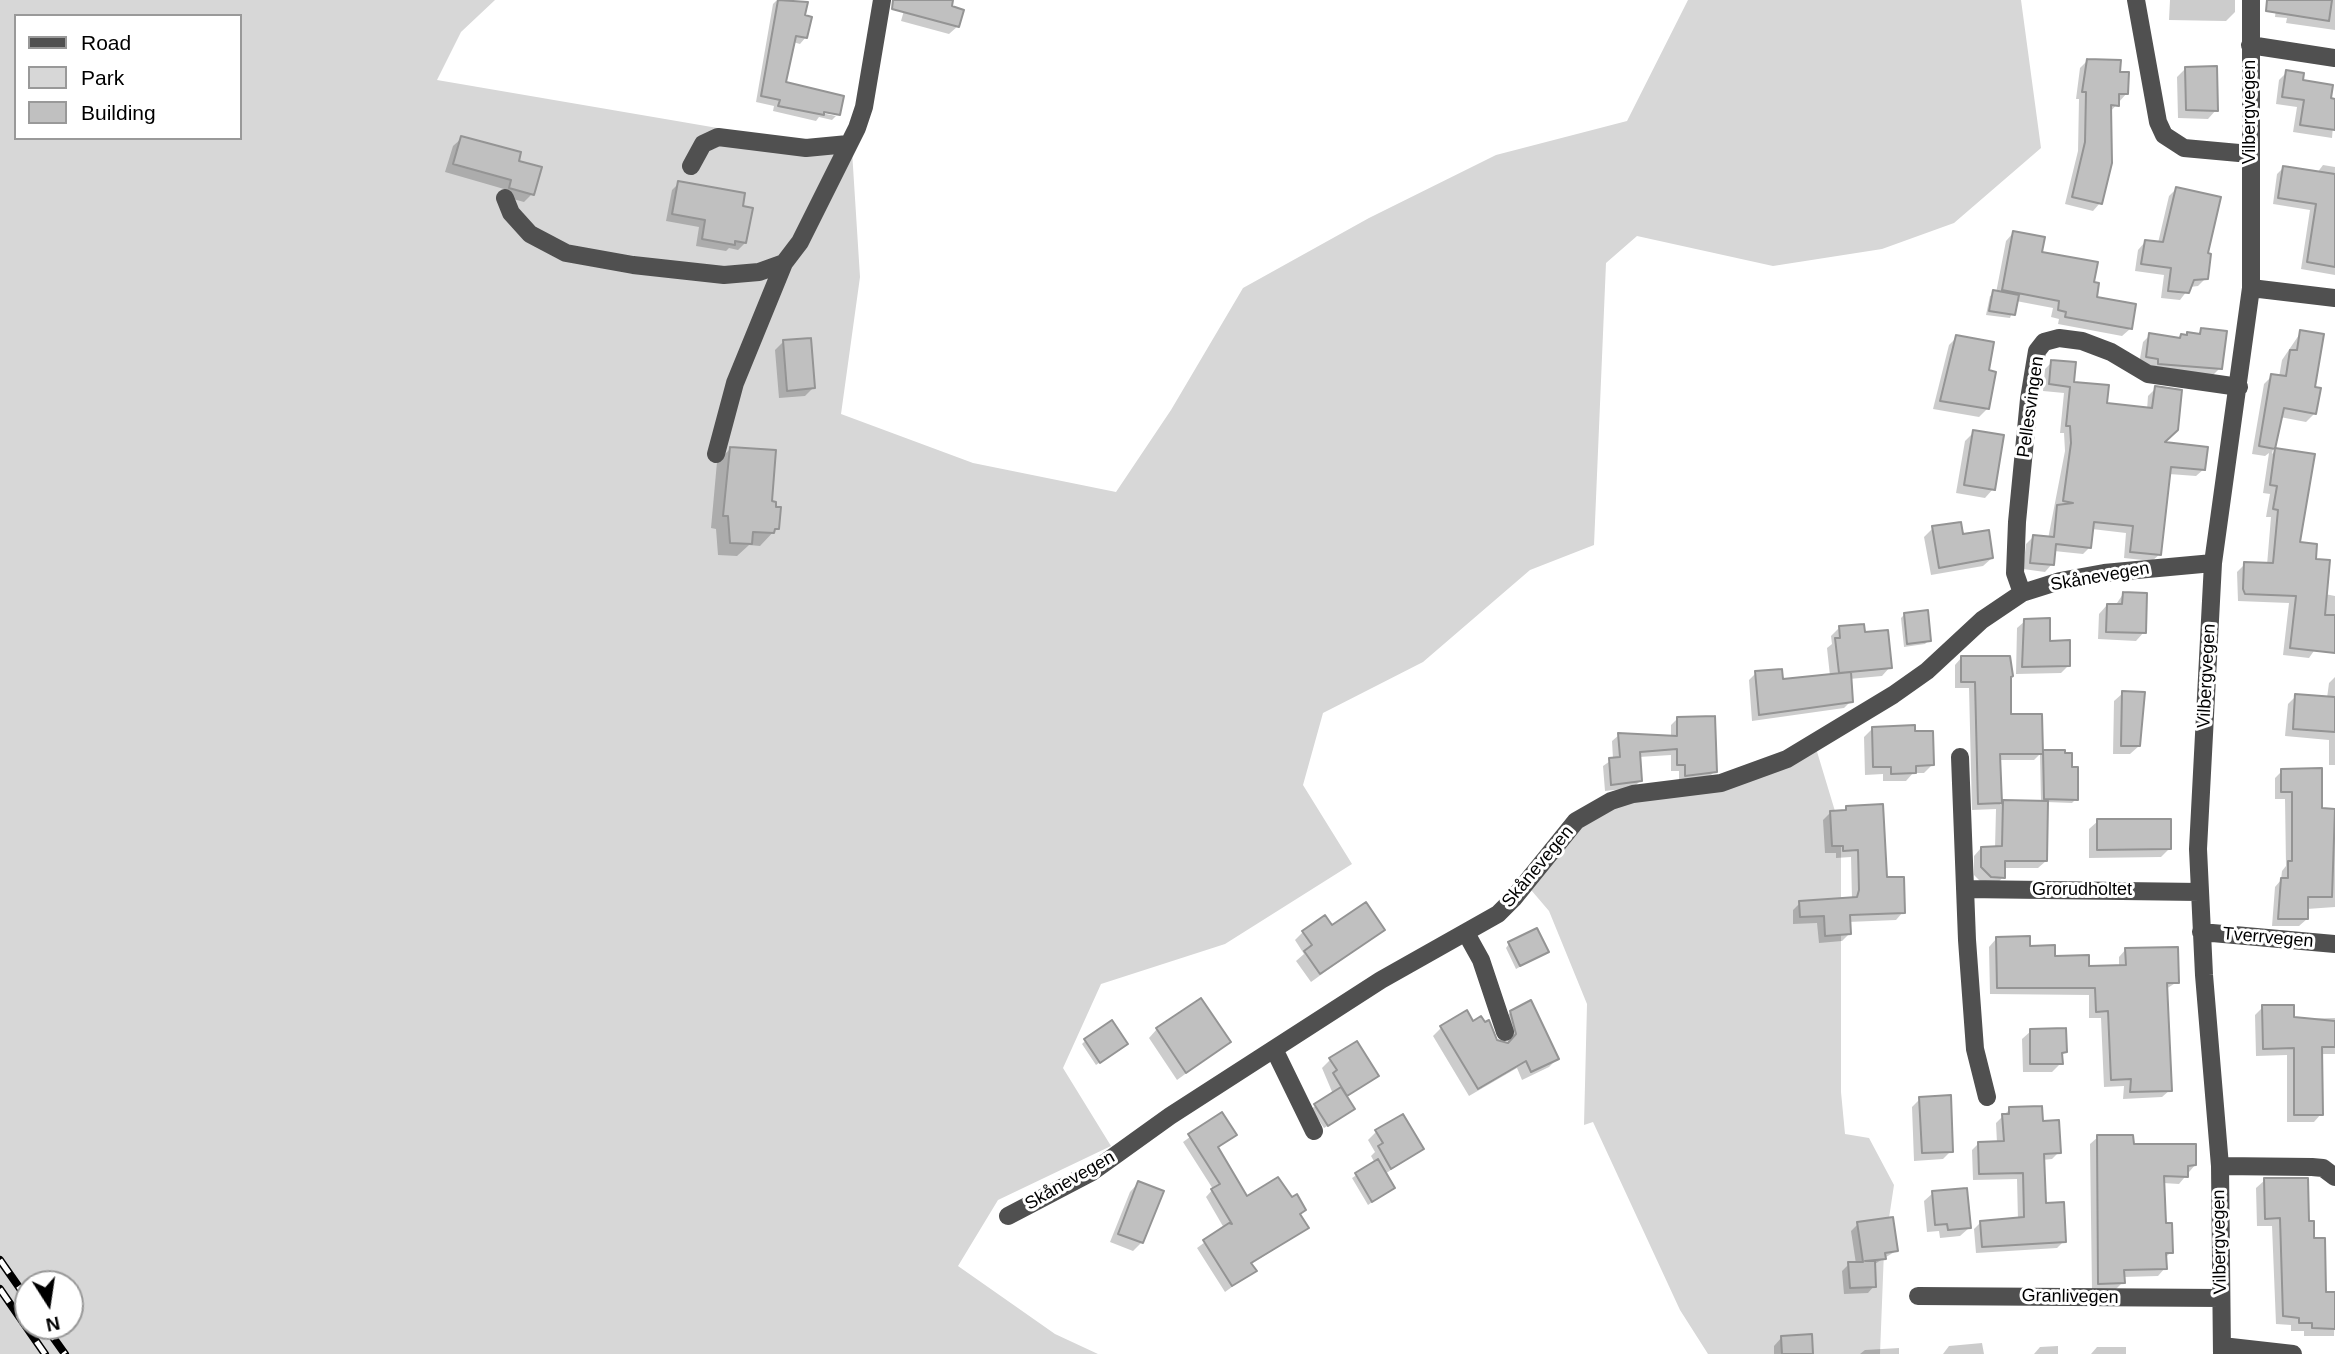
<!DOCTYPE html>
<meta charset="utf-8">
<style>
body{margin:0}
#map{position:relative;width:2335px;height:1354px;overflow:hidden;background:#fff;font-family:Arial,sans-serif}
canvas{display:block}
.legend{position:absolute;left:14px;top:14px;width:228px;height:126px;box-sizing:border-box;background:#fff;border:2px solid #999;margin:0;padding:9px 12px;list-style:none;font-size:21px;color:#000}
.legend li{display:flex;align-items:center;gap:14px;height:35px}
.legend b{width:35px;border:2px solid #999}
.north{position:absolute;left:14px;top:1270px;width:70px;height:70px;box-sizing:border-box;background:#fff;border:2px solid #999;border-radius:50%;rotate:168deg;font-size:19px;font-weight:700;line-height:28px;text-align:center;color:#000}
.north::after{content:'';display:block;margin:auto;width:24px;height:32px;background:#000;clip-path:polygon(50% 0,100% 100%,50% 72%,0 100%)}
</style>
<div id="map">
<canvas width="2335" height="1354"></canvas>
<ul class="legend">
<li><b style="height:9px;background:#505050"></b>Road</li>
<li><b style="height:19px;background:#d7d7d7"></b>Park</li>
<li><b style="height:19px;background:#c0c0c0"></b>Building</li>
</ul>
<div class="north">N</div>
</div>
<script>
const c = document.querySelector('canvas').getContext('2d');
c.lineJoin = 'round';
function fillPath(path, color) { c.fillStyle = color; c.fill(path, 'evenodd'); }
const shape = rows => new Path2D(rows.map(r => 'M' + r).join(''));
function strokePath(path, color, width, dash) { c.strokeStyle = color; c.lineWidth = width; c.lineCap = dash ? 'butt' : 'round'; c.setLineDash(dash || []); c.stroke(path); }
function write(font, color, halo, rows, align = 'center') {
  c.font = font + ' Arial,sans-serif'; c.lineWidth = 6; c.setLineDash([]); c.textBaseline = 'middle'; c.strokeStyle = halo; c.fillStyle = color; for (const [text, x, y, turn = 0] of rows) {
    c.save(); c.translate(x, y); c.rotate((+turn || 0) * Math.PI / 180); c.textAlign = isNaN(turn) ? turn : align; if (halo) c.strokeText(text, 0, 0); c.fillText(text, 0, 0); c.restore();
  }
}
fillPath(shape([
 [0,0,495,0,461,32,437,80,852,151,860,277,841,414,973,463,1116,492,1171,410,1243,288,1369,218,1496,155,1627,121,1688,0,2021,0,2041,148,1954,223,1882,249,1773,266,1637,236,1606,263,1594,545,1530,570,1423,662,1323,713,1303,785,1352,864,1225,944,1101,984,1063,1068,1111,1146,998,1200,958,1266,1055,1334,1098,1354,0,1354],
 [16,16,240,16,240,138,16,138],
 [28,1284,70,1284,70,1326,28,1326],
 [1815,745,1841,831,1841,1092,1845,1134,1869,1138,1894,1185,1884,1251,1880,1354,1708,1354,1680,1310,1593,1122,1584,1125,1587,1004,1549,911,1526,884,1607,801,1691,788]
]), '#d7d7d7');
fillPath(shape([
 [777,0,806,4,803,17,810,18,806,37,800,44,793,42,784,83,842,98,836,116,836,112,816,108,816,112,836,116,832,120,819,117,816,121,773,111,774,106,756,102,773,4],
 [943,0,958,26,949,34,901,21,907,0],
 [2170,0,2235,0,2235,12,2226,21,2169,20],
 [2277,0,2335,0,2335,30,2286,23,2287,18,2275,17],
 [2088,60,2127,93,2110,112,2100,203,2093,211,2065,204,2078,151,2079,99,2076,99,2080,68],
 [2186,68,2216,110,2208,119,2178,118,2177,77],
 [2287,72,2335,101,2332,138,2293,132,2297,107,2276,104,2279,80],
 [462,138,517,162,532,194,524,202,502,196,504,189,445,172,453,146],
 [2323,165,2335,167,2335,275,2301,269,2310,210,2273,204,2277,174,2283,168,2317,173],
 [679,183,741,207,745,243,738,250,729,248,726,251,696,246,699,227,666,221,672,190],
 [2176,189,2206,255,2206,278,2198,286,2190,287,2180,300,2161,298,2164,275,2135,271,2138,250,2145,242,2158,243,2169,196],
 [2013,233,2092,283,2095,298,2130,329,2122,336,2058,324,2059,319,2051,317,2053,308,2016,301,2010,318,1986,315,1990,296,1996,293,2006,241],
 [2202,330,2220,368,2213,375,2139,364,2143,342,2150,335,2178,340,2188,334,2197,335],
 [2301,332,2313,388,2315,413,2306,422,2280,417,2272,454,2276,450,2298,543,2314,560,2325,594,2335,596,2335,621,2309,658,2283,655,2289,603,2238,601,2237,572,2245,564,2267,565,2271,517,2266,517,2270,494,2263,493,2269,453,2265,456,2252,454,2264,384,2272,376,2279,377,2282,360],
 [1957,337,1988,408,1979,417,1933,409,1949,345],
 [783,342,813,388,805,396,779,398,775,350],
 [2052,362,2072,383,2105,405,2147,410,2148,396,2156,388,2161,444,2204,469,2196,476,2169,474,2160,554,2152,561,2124,558,2126,533,2092,529,2090,547,2083,554,2054,551,2052,564,2045,572,2023,569,2026,544,2033,537,2048,539,2065,451,2064,433,2060,433,2064,393,2043,391,2045,369],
 [1974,432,1993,489,1985,498,1956,493,1965,441],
 [730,449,770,503,777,528,760,546,749,545,737,556,718,555,716,529,711,528,717,462],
 [1933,528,1992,558,1983,566,1931,575,1924,537],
 [2123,594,2144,632,2136,641,2098,639,2099,614,2107,605,2115,606],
 [1905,614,1929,640,1925,644,1904,647,1901,618],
 [2025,621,2068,666,2061,673,2016,674,2017,628],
 [1839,628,1863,634,1890,667,1882,676,1849,679,1851,701,1844,708,1752,721,1749,680,1756,673,1781,681,1830,676,1827,648,1832,644,1831,636],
 [1961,658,2009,679,2009,716,2041,716,2041,755,2044,752,2076,799,2072,803,2046,802,2046,861,2038,868,2003,868,2003,877,1996,885,1983,884,1974,875,1974,856,1981,848,1995,848,1996,809,1972,810,1969,688,1955,688,1955,665],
 [2040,754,2041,802,2003,802,2000,805,1998,760,2034,760],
 [2335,677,2335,765,2329,765,2329,740,2285,736,2288,704,2296,696,2327,698,2329,683],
 [2123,693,2139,746,2130,754,2113,754,2114,701],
 [1678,718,1715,771,1708,778,1679,782,1679,771,1671,771,1671,755,1639,757,1640,781,1633,788,1605,791,1603,766,1613,759,1612,741,1619,735,1671,737,1671,725],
 [1873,728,1914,733,1932,765,1924,773,1913,773,1906,781,1883,781,1883,774,1865,775,1864,737],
 [2282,771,2321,810,2335,811,2335,907,2307,909,2307,919,2299,926,2272,926,2275,887,2281,880,2282,871,2286,866,2285,799,2275,799,2275,778],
 [1847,807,1903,912,1896,920,1848,922,1849,934,1842,941,1819,943,1817,923,1793,924,1793,910,1800,903,1852,899,1851,857,1836,858,1836,853,1825,853,1823,820,1831,812,1842,812],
 [2098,821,2169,849,2161,857,2089,858,2089,829],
 [1332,928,1383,930,1311,982,1296,961,1304,954,1295,940,1303,932],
 [1996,939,2087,968,2119,967,2119,957,2126,949,2177,982,2166,989,2170,1090,2162,1097,2123,1099,2124,1086,2104,1087,2101,1018,2089,1018,2089,995,1990,994,1989,947],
 [1509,944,1547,952,1516,969,1506,948],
 [2263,1007,2292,1019,2335,1018,2335,1054,2321,1054,2321,1114,2314,1122,2287,1122,2287,1055,2256,1056,2255,1015],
 [1511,1012,1557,1059,1549,1067,1522,1080,1517,1068,1469,1096,1433,1036,1441,1028,1473,1024,1496,1041,1509,1045,1502,1021],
 [1157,1029,1229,1042,1177,1080,1149,1038],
 [2031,1031,2065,1052,2061,1056,2061,1063,2052,1072,2023,1072,2022,1039],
 [1085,1041,1122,1047,1096,1065,1082,1044],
 [1330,1060,1377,1076,1345,1098,1349,1113,1324,1128,1311,1109,1333,1094,1322,1068],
 [1920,1099,1951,1151,1943,1159,1914,1161,1912,1107],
 [2010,1109,2041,1123,2059,1152,2052,1159,2042,1160,2045,1204,2064,1241,2057,1248,1976,1253,1974,1229,1981,1222,2018,1220,2017,1179,1973,1180,1972,1150,1979,1143,1997,1143,1996,1123],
 [1222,1114,1235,1135,1217,1149,1246,1199,1299,1215,1307,1228,1250,1265,1254,1271,1225,1292,1197,1248,1224,1228,1206,1197,1213,1189,1183,1142],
 [1376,1132,1422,1149,1385,1174,1393,1188,1368,1205,1352,1178,1375,1163,1371,1156,1375,1152,1368,1140],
 [2098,1137,2195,1165,2179,1184,2163,1183,2164,1225,2171,1252,2165,1258,2165,1268,2158,1276,2123,1277,2123,1282,2115,1290,2092,1291,2090,1144],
 [2265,1180,2308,1222,2324,1294,2335,1294,2334,1336,2304,1336,2304,1331,2291,1331,2291,1325,2276,1324,2272,1226,2257,1226,2256,1188],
 [1138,1183,1142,1242,1133,1251,1110,1242,1130,1192],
 [1933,1193,1969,1228,1960,1236,1940,1238,1939,1231,1927,1232,1924,1201],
 [1858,1224,1896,1251,1873,1265,1874,1286,1868,1293,1844,1294,1842,1271,1849,1264,1856,1264,1851,1231],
 [1782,1337,1811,1354,1774,1354,1774,1346],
 [1982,1343,1984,1354,1943,1354,1949,1346],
 [2058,1346,2058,1354,2034,1354,2040,1347],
 [2097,1347,2126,1347,2126,1354,2091,1354],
 [1899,1348,1899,1354,1860,1354,1865,1350]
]), '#0003');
const building = shape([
 [778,0,808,2,805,15,812,17,807,38,796,36,786,82,844,96,840,115,824,112,824,115,778,106,780,100,761,96,778,0],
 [893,0,953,0,952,6,964,10,959,27,892,9,893,0],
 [2267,0,2332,0,2329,21,2266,11,2267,0],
 [2087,59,2121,60,2120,72,2129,72,2128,94,2119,94,2119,106,2111,105,2112,163,2102,204,2072,197,2085,142,2086,92,2082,92,2087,59],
 [2217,66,2218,111,2186,110,2185,67,2217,66],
 [2286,70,2304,73,2303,80,2333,85,2331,98,2335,99,2335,130,2300,125,2304,100,2282,97,2286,70],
 [461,136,521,152,519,161,542,167,534,195,509,188,511,180,453,164,461,136],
 [2283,166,2335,174,2335,267,2307,262,2316,204,2278,198,2283,166],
 [678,181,745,193,743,206,753,208,746,243,735,241,735,245,702,239,705,220,672,214,678,181],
 [2176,187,2221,197,2208,253,2211,254,2208,279,2194,280,2189,293,2168,291,2171,268,2141,264,2145,240,2163,242,2176,187],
 [2013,231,2045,237,2042,252,2098,262,2094,282,2099,283,2097,297,2136,304,2132,329,2065,317,2066,312,2058,310,2059,301,2002,290,2013,231],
 [1993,290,2019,295,2015,315,1989,311,1993,290],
 [2201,328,2227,331,2222,369,2158,364,2158,359,2146,357,2149,333,2180,338,2181,334,2187,335,2187,332,2200,334,2201,328],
 [2300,330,2324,334,2315,387,2321,388,2316,414,2284,408,2275,449,2259,446,2271,374,2286,376,2290,350,2297,350,2300,330],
 [1956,335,1994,342,1989,370,1996,372,1989,409,1940,401,1956,335],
 [811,338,815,388,787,391,783,340,811,338],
 [2051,360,2076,362,2074,382,2109,385,2107,403,2152,408,2155,386,2182,390,2178,430,2165,442,2208,447,2205,470,2171,467,2161,555,2130,552,2133,526,2094,522,2091,548,2056,544,2054,565,2030,563,2033,535,2054,537,2057,505,2073,503,2063,501,2071,443,2070,426,2066,426,2070,387,2049,384,2051,360],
 [1973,430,2004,435,1995,490,1964,485,1973,430],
 [730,447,776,450,772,501,776,502,776,507,781,507,779,529,775,529,774,533,753,532,752,544,730,543,728,516,723,516,730,447],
 [2275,448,2315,454,2300,542,2317,544,2316,559,2330,560,2325,615,2335,615,2335,653,2290,648,2296,596,2245,594,2243,589,2244,562,2273,563,2278,510,2273,509,2277,486,2270,485,2275,448],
 [1961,522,1963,534,1989,530,1993,558,1939,568,1932,526,1961,522],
 [2123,592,2147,593,2146,633,2106,632,2107,604,2122,604,2123,592],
 [1928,610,1931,641,1907,644,1904,613,1928,610],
 [2050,618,2050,641,2070,640,2070,666,2022,667,2024,619,2050,618],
 [1864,624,1865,632,1888,630,1892,668,1839,673,1835,638,1840,638,1839,626,1864,624],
 [1961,656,2010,656,2013,676,2011,677,2011,714,2042,714,2043,754,2000,754,2002,803,1978,804,1975,682,1961,682,1961,656],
 [1782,669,1783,679,1851,672,1853,702,1759,715,1755,671,1782,669],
 [2122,691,2145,692,2140,746,2121,746,2122,691],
 [2295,694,2335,697,2335,732,2293,729,2295,694],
 [1715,716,1717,772,1685,776,1685,765,1677,765,1677,749,1640,752,1642,781,1611,785,1609,758,1620,757,1618,733,1677,736,1677,717,1715,716],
 [1915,725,1915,731,1933,731,1934,765,1916,766,1916,773,1891,774,1891,767,1873,767,1872,727,1915,725],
 [2043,750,2065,750,2065,753,2072,753,2072,767,2078,767,2078,800,2044,799,2043,750],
 [2322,768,2322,808,2335,809,2332,897,2308,897,2308,919,2278,919,2281,878,2288,878,2288,861,2292,861,2292,792,2281,792,2281,769,2322,768],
 [2003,800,2048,801,2047,861,2005,861,2005,878,1991,877,1981,867,1981,847,2002,846,2003,800],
 [1883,804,1887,877,1904,877,1905,913,1850,915,1851,934,1825,936,1824,916,1800,917,1799,901,1857,897,1859,890,1858,850,1843,851,1843,846,1832,846,1830,811,1846,810,1846,806,1883,804],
 [2097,819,2171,819,2171,849,2097,850,2097,819],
 [1366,902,1385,930,1320,974,1304,951,1312,945,1302,931,1325,915,1332,925,1366,902],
 [1537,928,1549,952,1520,966,1508,942,1537,928],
 [2030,936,2030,946,2055,945,2055,956,2089,955,2089,966,2126,965,2125,948,2178,947,2179,983,2167,983,2172,1091,2130,1092,2131,1079,2111,1080,2108,1011,2096,1012,2095,988,1997,988,1996,937,2030,936],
 [1201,998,1231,1042,1186,1073,1156,1028,1201,998],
 [1531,1000,1559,1059,1531,1072,1526,1061,1478,1089,1440,1026,1467,1010,1473,1021,1481,1016,1485,1022,1489,1020,1497,1040,1508,1043,1516,1034,1510,1011,1531,1000],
 [2262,1005,2294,1005,2294,1017,2335,1021,2335,1047,2322,1047,2323,1115,2294,1115,2294,1048,2263,1049,2262,1005],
 [1112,1020,1128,1044,1100,1063,1084,1039,1112,1020],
 [2066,1028,2067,1052,2062,1053,2063,1064,2030,1064,2030,1029,2066,1028],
 [1357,1041,1379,1076,1347,1096,1333,1073,1337,1070,1329,1058,1357,1041],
 [1341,1087,1355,1109,1328,1126,1314,1104,1341,1087],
 [1951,1095,1953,1152,1922,1153,1919,1097,1951,1095],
 [2042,1106,2043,1121,2059,1120,2061,1153,2044,1154,2046,1203,2064,1202,2066,1242,1982,1247,1980,1221,2024,1217,2023,1173,1979,1174,1978,1142,2004,1141,2002,1114,2009,1114,2009,1107,2042,1106],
 [1222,1112,1237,1135,1218,1147,1247,1196,1278,1177,1292,1197,1297,1194,1306,1210,1300,1214,1309,1228,1251,1263,1257,1271,1232,1286,1203,1240,1229,1223,1232,1224,1211,1189,1220,1184,1188,1134,1222,1112],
 [1403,1114,1424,1149,1391,1169,1378,1146,1383,1143,1375,1130,1403,1114],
 [2097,1135,2133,1135,2134,1144,2196,1144,2196,1165,2188,1166,2188,1177,2164,1176,2166,1223,2172,1223,2173,1253,2166,1253,2167,1269,2124,1270,2125,1283,2098,1284,2097,1135],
 [1378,1159,1395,1188,1372,1202,1355,1173,1378,1159],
 [2264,1178,2308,1178,2309,1221,2314,1221,2314,1238,2325,1238,2326,1292,2335,1292,2335,1329,2312,1328,2312,1323,2299,1323,2299,1318,2283,1316,2280,1218,2265,1219,2264,1178],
 [1138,1181,1164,1191,1143,1243,1118,1234,1138,1181],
 [1967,1188,1971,1228,1948,1230,1947,1224,1935,1225,1932,1191,1967,1188],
 [1893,1217,1898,1251,1885,1253,1886,1259,1865,1261,1875,1261,1876,1287,1850,1288,1848,1262,1863,1262,1857,1222,1893,1217],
 [1812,1334,1813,1354,1782,1354,1781,1336,1812,1334]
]);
fillPath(building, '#c0c0c0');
strokePath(building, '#949494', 2);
strokePath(shape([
 [2136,0,2158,122,2164,135,2184,148,2250,154],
 [2250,45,2335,58],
 [691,166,703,144,718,137,806,148,848,144],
 [505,198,511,213,530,234,566,253,633,265,724,275,759,272,784,263],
 [2251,288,2335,298],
 [716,454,735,383,784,263,800,242,857,128,864,107,882,0],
 [2022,593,2015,573,2017,522,2029,399,2037,351,2044,342,2059,338,2082,341,2111,352,2148,374,2239,387],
 [1960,757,1967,940,1975,1049,1987,1097],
 [1965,889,2200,892],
 [2201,932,2335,944],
 [1466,933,1481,960,1505,1032],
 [1274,1049,1314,1131],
 [2220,1166,2312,1167,2323,1168,2335,1177],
 [1008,1216,1092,1172,1170,1116,1381,980,1498,914,1513,899,1576,821,1611,801,1633,794,1721,783,1787,759,1893,695,1927,671,1982,620,2022,593,2060,581,2104,573,2213,563],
 [1918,1296,2221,1298],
 [2222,1346,2293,1354],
 [2222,1354,2220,1166,2204,975,2198,849,2213,563,2251,288,2251,0]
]), '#505050', 18);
const rail = shape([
 [0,1260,28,1300],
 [0,1289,45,1354],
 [45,1326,65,1354]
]);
strokePath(rail, '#000', 8);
strokePath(rail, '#fff', 5, [16]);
write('18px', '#000', '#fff', [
 ["Vilbergvegen",2250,112,-90],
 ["Pellesvingen",2031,407,-82],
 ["Skånevegen",2100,577,-10],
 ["Vilbergvegen",2207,676,-87],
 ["Skånevegen",1538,867,-50],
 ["Grorudholtet",2082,890],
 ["Tverrvegen",2268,938,5],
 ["Skånevegen",1070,1181,-30],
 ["Vilbergvegen",2220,1242,-91],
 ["Granlivegen",2070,1297,1]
]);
</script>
